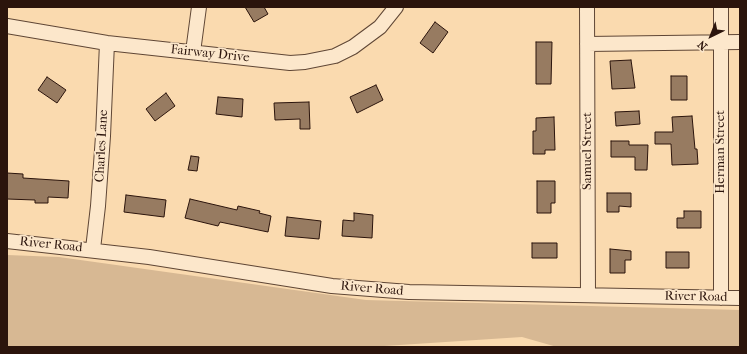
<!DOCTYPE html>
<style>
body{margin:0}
#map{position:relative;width:747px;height:354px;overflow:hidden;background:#fadaaf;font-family:"IM FELL French Canon",serif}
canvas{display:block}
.frame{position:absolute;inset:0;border:8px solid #2b140c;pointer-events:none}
.north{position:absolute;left:691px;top:16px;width:40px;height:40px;-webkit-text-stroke:3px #fce7cb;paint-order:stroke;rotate:223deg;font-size:11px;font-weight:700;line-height:16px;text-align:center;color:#2b140c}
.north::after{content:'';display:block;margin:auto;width:14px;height:18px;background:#2b140c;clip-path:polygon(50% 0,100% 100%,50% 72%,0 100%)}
</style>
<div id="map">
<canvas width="747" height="354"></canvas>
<div class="frame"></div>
<div class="north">N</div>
</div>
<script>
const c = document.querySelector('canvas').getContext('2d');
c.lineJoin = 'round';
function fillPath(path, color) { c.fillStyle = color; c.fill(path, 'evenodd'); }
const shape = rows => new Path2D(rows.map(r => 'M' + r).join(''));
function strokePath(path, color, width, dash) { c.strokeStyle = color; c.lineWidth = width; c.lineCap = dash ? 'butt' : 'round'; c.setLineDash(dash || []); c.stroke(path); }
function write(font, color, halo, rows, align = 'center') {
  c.font = font + ' "IM FELL French Canon",serif'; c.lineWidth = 3.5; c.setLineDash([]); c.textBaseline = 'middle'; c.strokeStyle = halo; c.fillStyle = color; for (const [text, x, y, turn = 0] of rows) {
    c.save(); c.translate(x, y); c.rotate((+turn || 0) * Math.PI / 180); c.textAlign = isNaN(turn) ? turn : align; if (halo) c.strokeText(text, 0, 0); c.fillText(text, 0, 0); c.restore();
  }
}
fillPath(shape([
 [7,255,59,257,366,300,740,310,740,347,557,347,522,337,369,347,7,347]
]), '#d7b893');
const building = shape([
 [245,7,264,7,268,14,254,22,245,7],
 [435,22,448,32,433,53,420,43,435,22],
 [536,42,552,42,551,84,536,84,536,42],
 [631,60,635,88,612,89,610,61,631,60],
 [671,76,687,76,687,100,671,100,671,76],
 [47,77,66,90,57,103,38,90,47,77],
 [376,85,383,100,357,113,350,97,376,85],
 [166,93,175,106,155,121,146,109,166,93],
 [218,97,243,99,242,117,216,114,218,97],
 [309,102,310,129,300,129,300,119,275,120,274,103,309,102],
 [639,111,640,124,616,126,615,112,639,111],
 [692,116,695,149,697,149,698,164,672,165,671,144,655,144,655,132,673,132,672,117,692,116],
 [554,117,555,150,545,150,545,154,533,154,533,131,536,131,536,118,554,117],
 [611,141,629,141,629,145,648,145,647,170,635,170,635,157,611,157,611,141],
 [191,156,199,157,197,171,188,170,191,156],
 [7,173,23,174,23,178,69,181,68,198,48,197,48,203,35,203,35,200,7,199,7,173],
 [537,181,555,181,555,203,551,203,551,213,537,213,537,181],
 [607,193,631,193,631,207,619,206,619,212,607,212,607,193],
 [126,195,166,200,164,217,124,212,126,195],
 [190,199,237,210,238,206,260,211,259,213,271,216,268,232,220,222,218,226,185,218,190,199],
 [684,211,701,211,701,228,677,228,677,218,684,218,684,211],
 [354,213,373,215,372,238,342,236,343,220,354,221,354,213],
 [287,217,321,221,319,239,285,236,287,217],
 [532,243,557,243,557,258,532,258,532,243],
 [610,249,631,251,631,260,625,260,625,273,610,273,610,249],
 [666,252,689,252,689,268,666,268,666,252]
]);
fillPath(building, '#977b61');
strokePath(building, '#2b140c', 1);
const minor = shape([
 [587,7,588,295],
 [7,26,107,43,290,63,305,62,335,56,353,47,380,27,396,7],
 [587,44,740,42],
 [193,52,199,7],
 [7,241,149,257,332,286,409,292,740,298],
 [93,249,98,206,103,136,107,43],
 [721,298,721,7]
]);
strokePath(minor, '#5f4635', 16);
strokePath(minor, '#fce7cb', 14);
write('13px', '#2b140c', '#fce7cb', [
 ["Fairway Drive",210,54,6],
 ["Charles Lane",102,146,-87],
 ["Samuel Street",588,151,-90],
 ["Herman Street",721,152,-90],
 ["River Road",51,245,6],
 ["River Road",372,289,5],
 ["River Road",696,297,1]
]);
</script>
